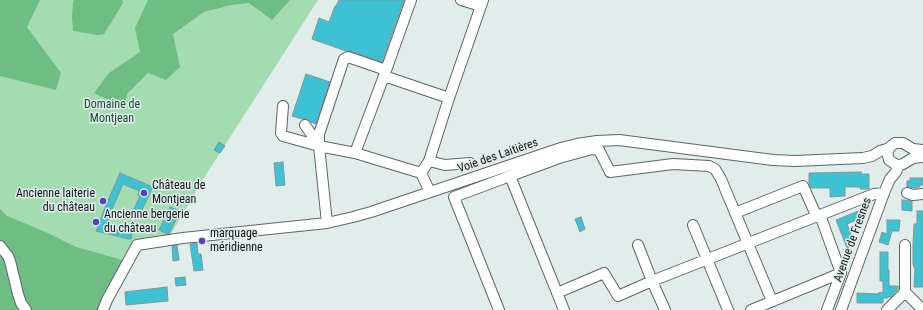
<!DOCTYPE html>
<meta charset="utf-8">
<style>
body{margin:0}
canvas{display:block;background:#e0edeb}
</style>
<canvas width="923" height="310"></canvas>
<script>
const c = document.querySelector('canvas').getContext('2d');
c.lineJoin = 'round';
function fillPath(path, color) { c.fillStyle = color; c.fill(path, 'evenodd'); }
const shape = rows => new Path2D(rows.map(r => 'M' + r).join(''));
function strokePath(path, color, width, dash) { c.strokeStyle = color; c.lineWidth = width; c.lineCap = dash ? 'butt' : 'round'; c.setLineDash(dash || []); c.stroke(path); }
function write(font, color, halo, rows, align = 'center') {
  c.font = font + ' "Roboto Condensed",sans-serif'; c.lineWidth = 3; c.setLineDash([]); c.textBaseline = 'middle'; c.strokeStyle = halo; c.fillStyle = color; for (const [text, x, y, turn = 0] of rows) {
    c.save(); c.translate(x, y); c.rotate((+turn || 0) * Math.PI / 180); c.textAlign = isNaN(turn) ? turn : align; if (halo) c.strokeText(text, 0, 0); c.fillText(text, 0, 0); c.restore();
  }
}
fillPath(shape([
 [0,0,318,0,202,181,170,236,140,242,105,298,0,242]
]), '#a4dcb2');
fillPath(shape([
 [0,0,40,0,27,27,61,73,56,90,0,76],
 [74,0,122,0,123,3,104,34,98,35,73,31,72,18,73,2],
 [148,0,290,0,272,20,249,3,231,5,204,12,173,34,180,67,166,80,148,73,127,94,125,108,94,93,109,73,140,52,135,28],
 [0,209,7,216,48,233,76,247,126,261,101,310,30,310,23,298,0,242],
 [0,252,5,259,22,310,0,310]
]), '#6ebd85');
const building = shape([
 [339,0,404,0,382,62,350,51,346,51,312,39,319,18,329,22,335,6,336,6,339,0],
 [306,74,330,82,316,124,311,122,308,119,302,119,292,116,306,74],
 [219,142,225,146,220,153,214,150,219,142],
 [283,162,285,185,276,186,274,163,283,162],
 [861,172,861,174,869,174,869,189,860,189,861,187,845,187,845,196,830,197,830,188,811,188,809,183,809,173,861,172],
 [120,173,153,187,140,214,133,211,140,196,138,195,139,191,123,184,110,214,111,215,107,227,132,234,131,239,128,239,96,231,98,226,91,223,93,218,100,221,106,205,120,173],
 [910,178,923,178,923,185,920,185,920,187,917,187,917,188,907,187,907,181,910,181,910,178],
 [902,200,912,201,912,211,902,210,902,200],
 [170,207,180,211,169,234,167,234,159,230,170,207],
 [861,210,864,217,847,224,855,244,847,248,836,220,861,210],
 [917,211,923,211,923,287,914,287,915,267,914,267,913,264,913,244,914,224,917,224,917,211],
 [581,217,585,229,580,232,575,219,581,217],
 [887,220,900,220,899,231,892,231,888,245,879,242,882,232,887,234,887,220],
 [197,243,198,254,201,254,203,270,194,271,190,244,197,243],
 [177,245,179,260,173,261,172,246,177,245],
 [880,252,888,252,888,270,889,270,889,286,898,286,898,289,891,297,888,297,888,298,883,298,883,303,857,303,857,293,878,294,878,293,883,292,883,281,880,281,880,252],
 [185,277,186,285,176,286,175,278,185,277],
 [167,287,168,301,126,305,125,292,167,287]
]);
fillPath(building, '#3cc2d3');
strokePath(building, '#899496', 1);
const minor = shape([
 [411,0,384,76,355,153,421,173,430,192],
 [461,0,481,6],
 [384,76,449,98],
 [283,106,281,133,283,136,319,146,355,153],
 [305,125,319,146],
 [923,150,913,149,903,143,895,143,891,146,887,152,889,160,895,164,899,165,903,164,913,158,923,157],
 [429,161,445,165,470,163],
 [421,173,429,161,449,98,483,0],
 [907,193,913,195,923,194],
 [735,213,803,186,817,217],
 [327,223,319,146,319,134,344,59,348,57,386,70],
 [693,225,728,310],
 [638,245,652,281,665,310],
 [905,245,905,292,923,310],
 [0,246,8,256,10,261,18,294,21,303,26,310],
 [557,293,604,273,618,296,652,281,820,215],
 [103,310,107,300,136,247,137,245,183,238,327,223,353,217,371,212,561,148,577,144,597,141,619,140,773,160,795,161,863,158,872,156,880,151,890,148],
 [499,310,454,197,510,176],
 [564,310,510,176,559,158,592,149,599,150,610,172,673,164,709,166,715,169,721,179,772,301],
 [751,310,841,273,820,215,874,194,884,193],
 [827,310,841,273],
 [841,310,884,193,890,179,896,172,899,165],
 [887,310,905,292]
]);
strokePath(minor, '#5c6766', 12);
strokePath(minor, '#fff', 10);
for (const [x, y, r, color] of [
 [144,193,4,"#5244bc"],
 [103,201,4,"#5244bc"],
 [96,222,4,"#5244bc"],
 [202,241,4,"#5244bc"]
]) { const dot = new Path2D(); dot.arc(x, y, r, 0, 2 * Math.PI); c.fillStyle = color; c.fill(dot); strokePath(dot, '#e0edeb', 1.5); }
write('12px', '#124e29', '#e0edeb', [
 ["Domaine de",112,105],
 ["Montjean",112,119]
]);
write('12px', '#111515', '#e0edeb', [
 ["Voie des Laitières",498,156,-19],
 ["Avenue de Fresnes",853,240,-70]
]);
write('12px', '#111515', '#e0edeb', [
 ["Château de",152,186],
 ["Montjean",152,200],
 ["Ancienne laiterie",95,194,"right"],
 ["du château",95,208,"right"],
 ["Ancienne bergerie",104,215],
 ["du château",104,229],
 ["marquage",210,234],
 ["méridienne",210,248]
], 'left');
</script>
